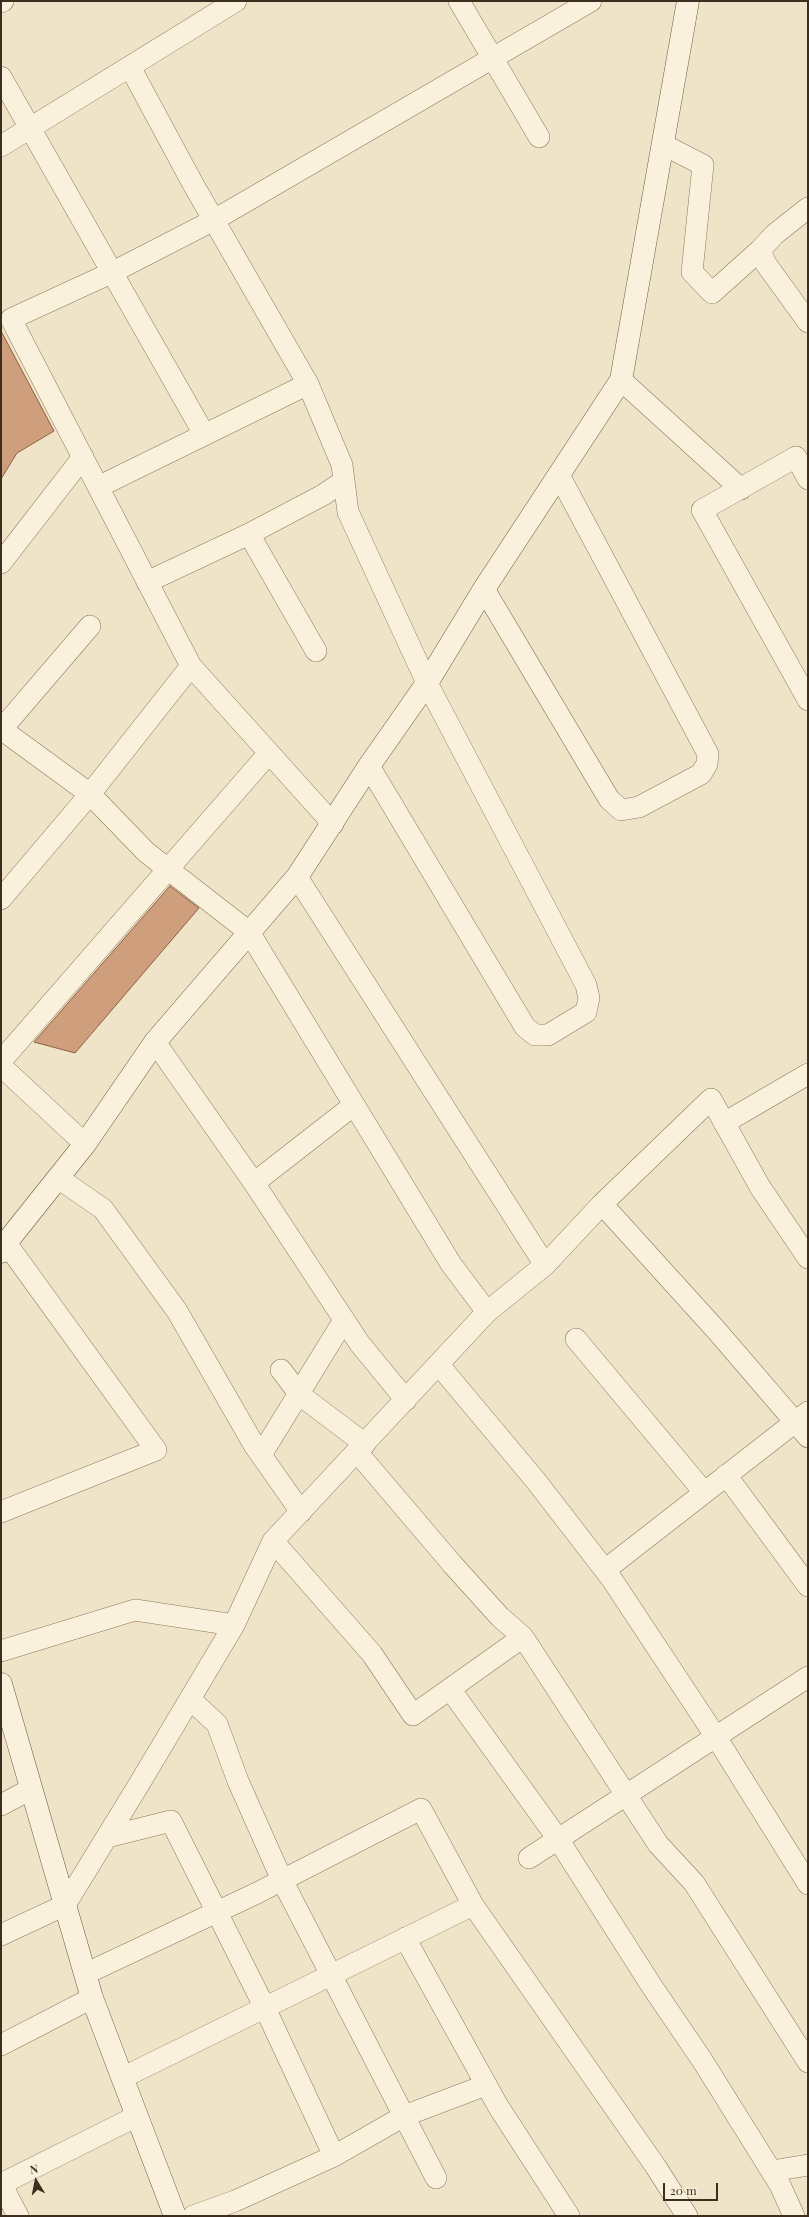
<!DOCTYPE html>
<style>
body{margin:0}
#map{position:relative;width:809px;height:2217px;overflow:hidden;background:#f0e4c8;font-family:"Playfair Display",serif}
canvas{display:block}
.frame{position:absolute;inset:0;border:2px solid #3d2e20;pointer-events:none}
.north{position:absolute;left:16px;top:2161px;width:40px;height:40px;-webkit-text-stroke:3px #f7eed8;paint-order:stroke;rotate:350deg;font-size:11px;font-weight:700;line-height:16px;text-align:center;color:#3d2e20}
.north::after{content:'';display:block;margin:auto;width:14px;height:18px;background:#3d2e20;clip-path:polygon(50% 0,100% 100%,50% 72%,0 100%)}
.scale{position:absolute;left:663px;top:2183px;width:55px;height:18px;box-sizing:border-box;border:2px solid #3d2e20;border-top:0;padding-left:5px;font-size:12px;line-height:14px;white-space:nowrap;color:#3d2e20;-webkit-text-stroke:3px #f7eed8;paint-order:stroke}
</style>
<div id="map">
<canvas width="809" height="2217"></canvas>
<div class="frame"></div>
<div class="north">N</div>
<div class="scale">20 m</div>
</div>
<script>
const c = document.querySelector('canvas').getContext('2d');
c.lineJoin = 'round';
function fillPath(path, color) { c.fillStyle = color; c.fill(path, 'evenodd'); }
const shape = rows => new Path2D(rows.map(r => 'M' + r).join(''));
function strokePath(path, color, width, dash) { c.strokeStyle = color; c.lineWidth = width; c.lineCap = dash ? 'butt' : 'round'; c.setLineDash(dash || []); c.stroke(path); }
const building = shape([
 [1,331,54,431,17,453,1,479,1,331],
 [170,886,199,908,75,1053,34,1042,170,886]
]);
fillPath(building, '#cf9f7d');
strokePath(building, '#8d5f41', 1);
const minor = shape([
 [459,1,539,137],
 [1,2,3,1],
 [130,67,193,184,308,384,342,465,348,512,427,683,586,985,589,998,586,1012,548,1035,535,1035,525,1027,369,766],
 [1,77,204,434],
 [664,145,703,165,692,272,712,293,760,250],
 [1,146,236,1],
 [808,208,775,234,760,250,766,264,808,322],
 [621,380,741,489],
 [808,479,796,457,702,510,808,700],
 [98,487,308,384],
 [249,534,316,651],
 [1,563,83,457],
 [147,582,249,534,323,495,344,481],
 [484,589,609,799,621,810,639,807,701,774,707,764,708,754,559,475],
 [1,729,90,794,146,852,249,932,451,1264,487,1312],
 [1,730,90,626],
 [333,824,191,666,11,319,113,272,214,220,591,1],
 [297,877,545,1265],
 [1,899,90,794,191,666],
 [155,1042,254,1183,360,1344,406,1400],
 [1,1061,269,753],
 [1,1066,85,1144],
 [724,1123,808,1074],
 [58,1178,103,1209,177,1311,254,1445,301,1512],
 [254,1183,354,1105],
 [602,1204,717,1331,808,1437],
 [576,1339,704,1492],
 [439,1365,536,1481,611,1578,716,1737,808,1884],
 [281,1370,300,1395,365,1444],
 [357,1452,453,1565,500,1617,523,1637,658,1844,694,1883,808,2062],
 [261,1455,344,1320],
 [726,1475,808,1586],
 [1,1512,156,1450,6,1243],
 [273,1541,372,1654,413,1715,523,1637],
 [605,1570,808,1412],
 [1,1651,135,1610,234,1625],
 [450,1689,558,1839,651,1985,702,2060,780,2185,794,2216],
 [190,1699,217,1724,238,1781,282,1880,436,2178],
 [1,1805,31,1789],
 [107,1837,171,1821,265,2008,334,2156],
 [529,1858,808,1677],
 [1,1935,65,1905,138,1786,234,1625,273,1541,487,1312,545,1265,602,1204,711,1099,760,1187,808,1258],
 [405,1938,498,2106,569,2216],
 [85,1974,257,1893,421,1809,473,1905,656,2167,687,2216],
 [1,2045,92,1998],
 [122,2078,473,1905],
 [772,2171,808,2165],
 [4,2182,7,2195,18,2216],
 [1,2184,137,2116],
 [193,2216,235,2201,334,2156,404,2116,486,2085]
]);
const secondary = shape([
 [1,1252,6,1243,85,1144,155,1042,297,877,369,766,427,683,484,589,621,380,688,1],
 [1,1684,92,1998,175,2216]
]);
strokePath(minor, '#8d765c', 22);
strokePath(secondary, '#6f573f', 23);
strokePath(minor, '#faf1dc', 21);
strokePath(secondary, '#faf1dc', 22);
</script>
